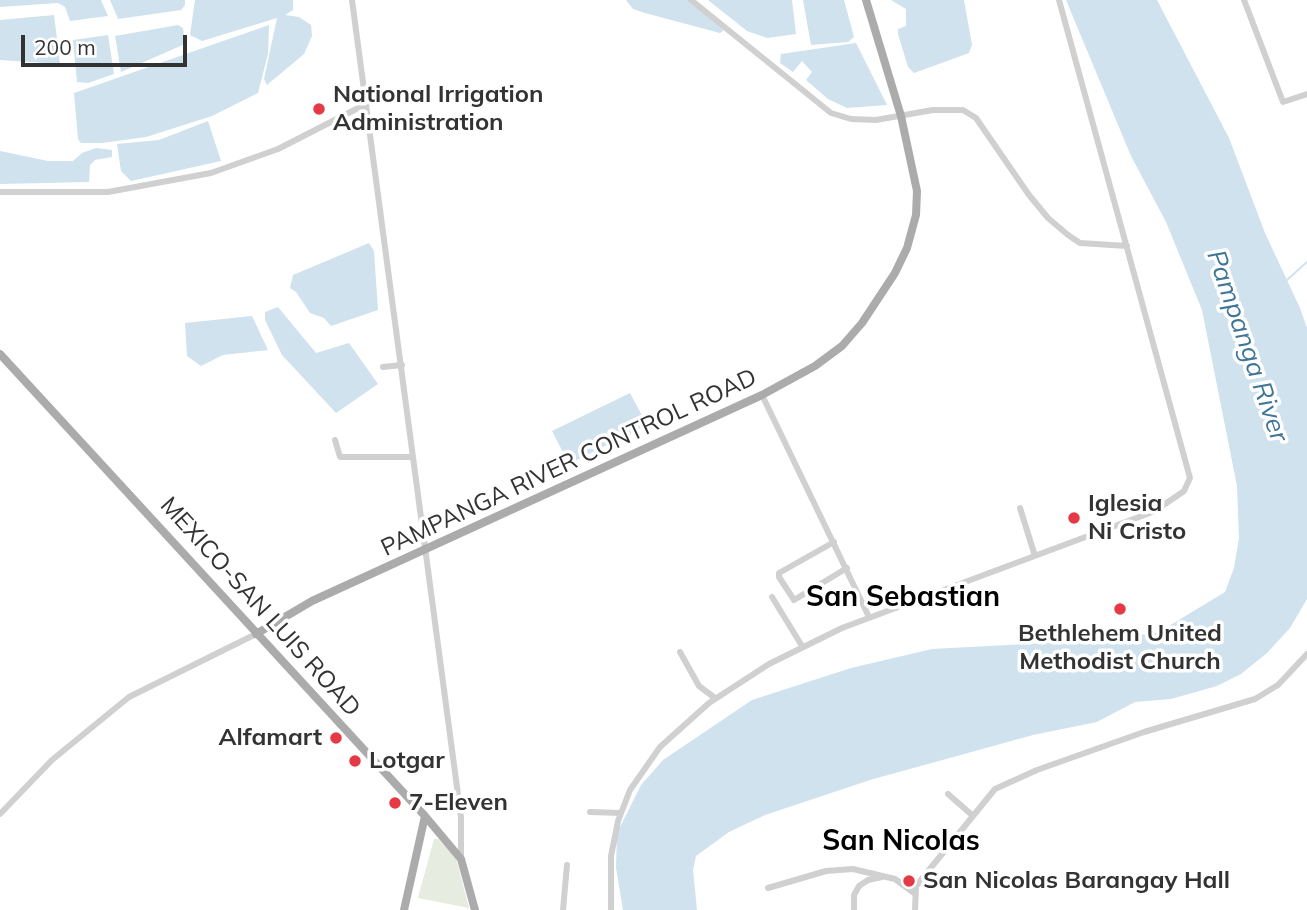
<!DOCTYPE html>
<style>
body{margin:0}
#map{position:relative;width:1307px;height:910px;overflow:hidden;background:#fff;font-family:Mulish,sans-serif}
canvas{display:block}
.scale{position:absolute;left:21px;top:35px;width:166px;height:32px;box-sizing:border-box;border:4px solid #333;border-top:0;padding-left:9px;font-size:21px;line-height:24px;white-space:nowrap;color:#333;-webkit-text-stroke:5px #fff;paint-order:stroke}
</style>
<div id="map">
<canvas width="1307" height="910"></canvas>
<div class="scale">200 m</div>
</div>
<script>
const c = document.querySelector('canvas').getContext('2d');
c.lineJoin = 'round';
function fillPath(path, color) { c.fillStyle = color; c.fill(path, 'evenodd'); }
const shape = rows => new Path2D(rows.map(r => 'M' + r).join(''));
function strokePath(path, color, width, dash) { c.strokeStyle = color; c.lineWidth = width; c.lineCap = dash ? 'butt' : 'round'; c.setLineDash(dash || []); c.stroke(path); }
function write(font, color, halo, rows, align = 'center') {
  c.font = font + ' Mulish,sans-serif'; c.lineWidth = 7; c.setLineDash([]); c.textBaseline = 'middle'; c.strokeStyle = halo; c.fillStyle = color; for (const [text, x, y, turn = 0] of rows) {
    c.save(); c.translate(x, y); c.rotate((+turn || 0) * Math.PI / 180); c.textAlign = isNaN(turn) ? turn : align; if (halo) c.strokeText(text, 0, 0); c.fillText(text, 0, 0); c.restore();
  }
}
fillPath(shape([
 [434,839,438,839,456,858,469,908,418,898]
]), '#e6ecdf');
fillPath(shape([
 [0,0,101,0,108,16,70,21,65,7,58,3,0,7],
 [110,0,185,0,185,5,181,10,118,19],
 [195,0,293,0,293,10,285,15,299,17,311,25,312,36,304,54,267,85,264,79,277,18,202,41,190,35],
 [626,0,688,0,722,26,723,31,720,33,645,13,633,9],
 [708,0,792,0,796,34,767,38,747,31],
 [803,0,844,0,854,37,848,42,811,45],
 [891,0,964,0,972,45,969,53,914,73,908,67,898,34,898,29,906,26,906,9],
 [1066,0,1157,0,1229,138,1265,233,1300,308,1307,328,1307,599,1290,628,1267,653,1241,674,1217,686,1171,699,1135,702,1097,722,1033,735,870,780,765,815,729,832,696,856,693,870,697,910,623,910,616,868,617,833,641,785,663,760,752,700,851,668,932,649,1103,640,1159,632,1225,592,1234,568,1239,538,1237,486,1202,310,1166,222,1131,156],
 [54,15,60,64,0,60,0,20],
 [178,25,183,28,185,44,121,72,115,36],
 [269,25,268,54,258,93,212,116,146,137,102,143,81,143,78,139,74,93],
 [108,35,114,74,88,83,77,82,73,40],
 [856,43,887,105,847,108,828,99,806,80,812,72,802,61,793,72,780,63,781,54],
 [208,121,221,161,131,181,121,171,117,144,159,140],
 [96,148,112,150,112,157,95,160,90,165,89,182,0,184,0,151,48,161,73,161,82,153],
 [369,243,374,251,378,310,331,326,324,318,310,313,296,292,290,288,293,275],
 [278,307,316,353,349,343,378,384,336,413,282,355,265,320,265,312],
 [252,316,268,350,223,355,201,366,187,356,185,323],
 [630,393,647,425,569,464,552,431]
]), '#cfe2ee');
strokePath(shape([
 [1287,280,1307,262]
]), '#cfe2ee', 2);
strokePath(shape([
 [352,0,461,817,461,859],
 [691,0,831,113,851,119,876,120,933,110,963,110,976,118,1029,195,1048,218,1068,235,1080,243,1127,246],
 [1244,0,1283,102,1307,94],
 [0,192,108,192,211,173,278,149,368,103],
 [383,367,402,365],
 [762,395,869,617],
 [335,440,340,457,413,457],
 [1020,508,1035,556],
 [834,542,779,573,779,577,794,600,847,568],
 [772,597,802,646],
 [680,652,699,686,715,698],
 [948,794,972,815],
 [590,812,621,813],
 [0,814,52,760,129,697,256,634],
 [768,888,826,871,853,869,895,879,914,893],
 [563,910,567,865],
 [611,910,611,856,618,821,630,790,660,747,709,703,769,664,842,628,1155,511,1184,491,1190,478,1059,0],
 [854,910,854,895,859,886,868,880,882,877],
 [915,910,916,886,995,789,1037,770,1144,732,1255,699,1278,685,1307,654]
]), '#d0d0d0', 6);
strokePath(shape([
 [0,354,425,816,404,910],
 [256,634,312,601,762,395,815,366,842,346,862,323,895,273,907,248,916,215,917,191,901,116,866,0],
 [425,816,461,859,475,910]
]), '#ababab', 8);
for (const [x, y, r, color] of [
 [319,109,7,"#e63946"],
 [1074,518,7,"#e63946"],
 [1120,609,7,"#e63946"],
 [336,738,7,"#e63946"],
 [355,761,7,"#e63946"],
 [395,803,7,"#e63946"],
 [909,881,7,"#e63946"]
]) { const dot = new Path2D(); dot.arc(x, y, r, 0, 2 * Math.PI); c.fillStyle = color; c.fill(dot); strokePath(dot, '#fff', 2.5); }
write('bold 24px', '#333', '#fff', [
 ["National Irrigation",333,95],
 ["Administration",333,123],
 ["Iglesia",1088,504],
 ["Ni Cristo",1088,532],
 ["Bethlehem United",1120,634,"center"],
 ["Methodist Church",1120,662,"center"],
 ["Alfamart",322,738,"right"],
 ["Lotgar",369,761],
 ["7-Eleven",409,803],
 ["San Nicolas Barangay Hall",923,881]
], 'left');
write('24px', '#333', '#fff', [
 ["PAMPANGA RIVER CONTROL ROAD",569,463,-25],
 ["MEXICO-SAN LUIS ROAD",260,607,48]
]);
write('italic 26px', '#3f7597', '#fff', [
 ["Pampanga River",1247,346,71]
]);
write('bold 28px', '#000', '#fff', [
 ["San Sebastian",903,598],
 ["San Nicolas",901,842]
]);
</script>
